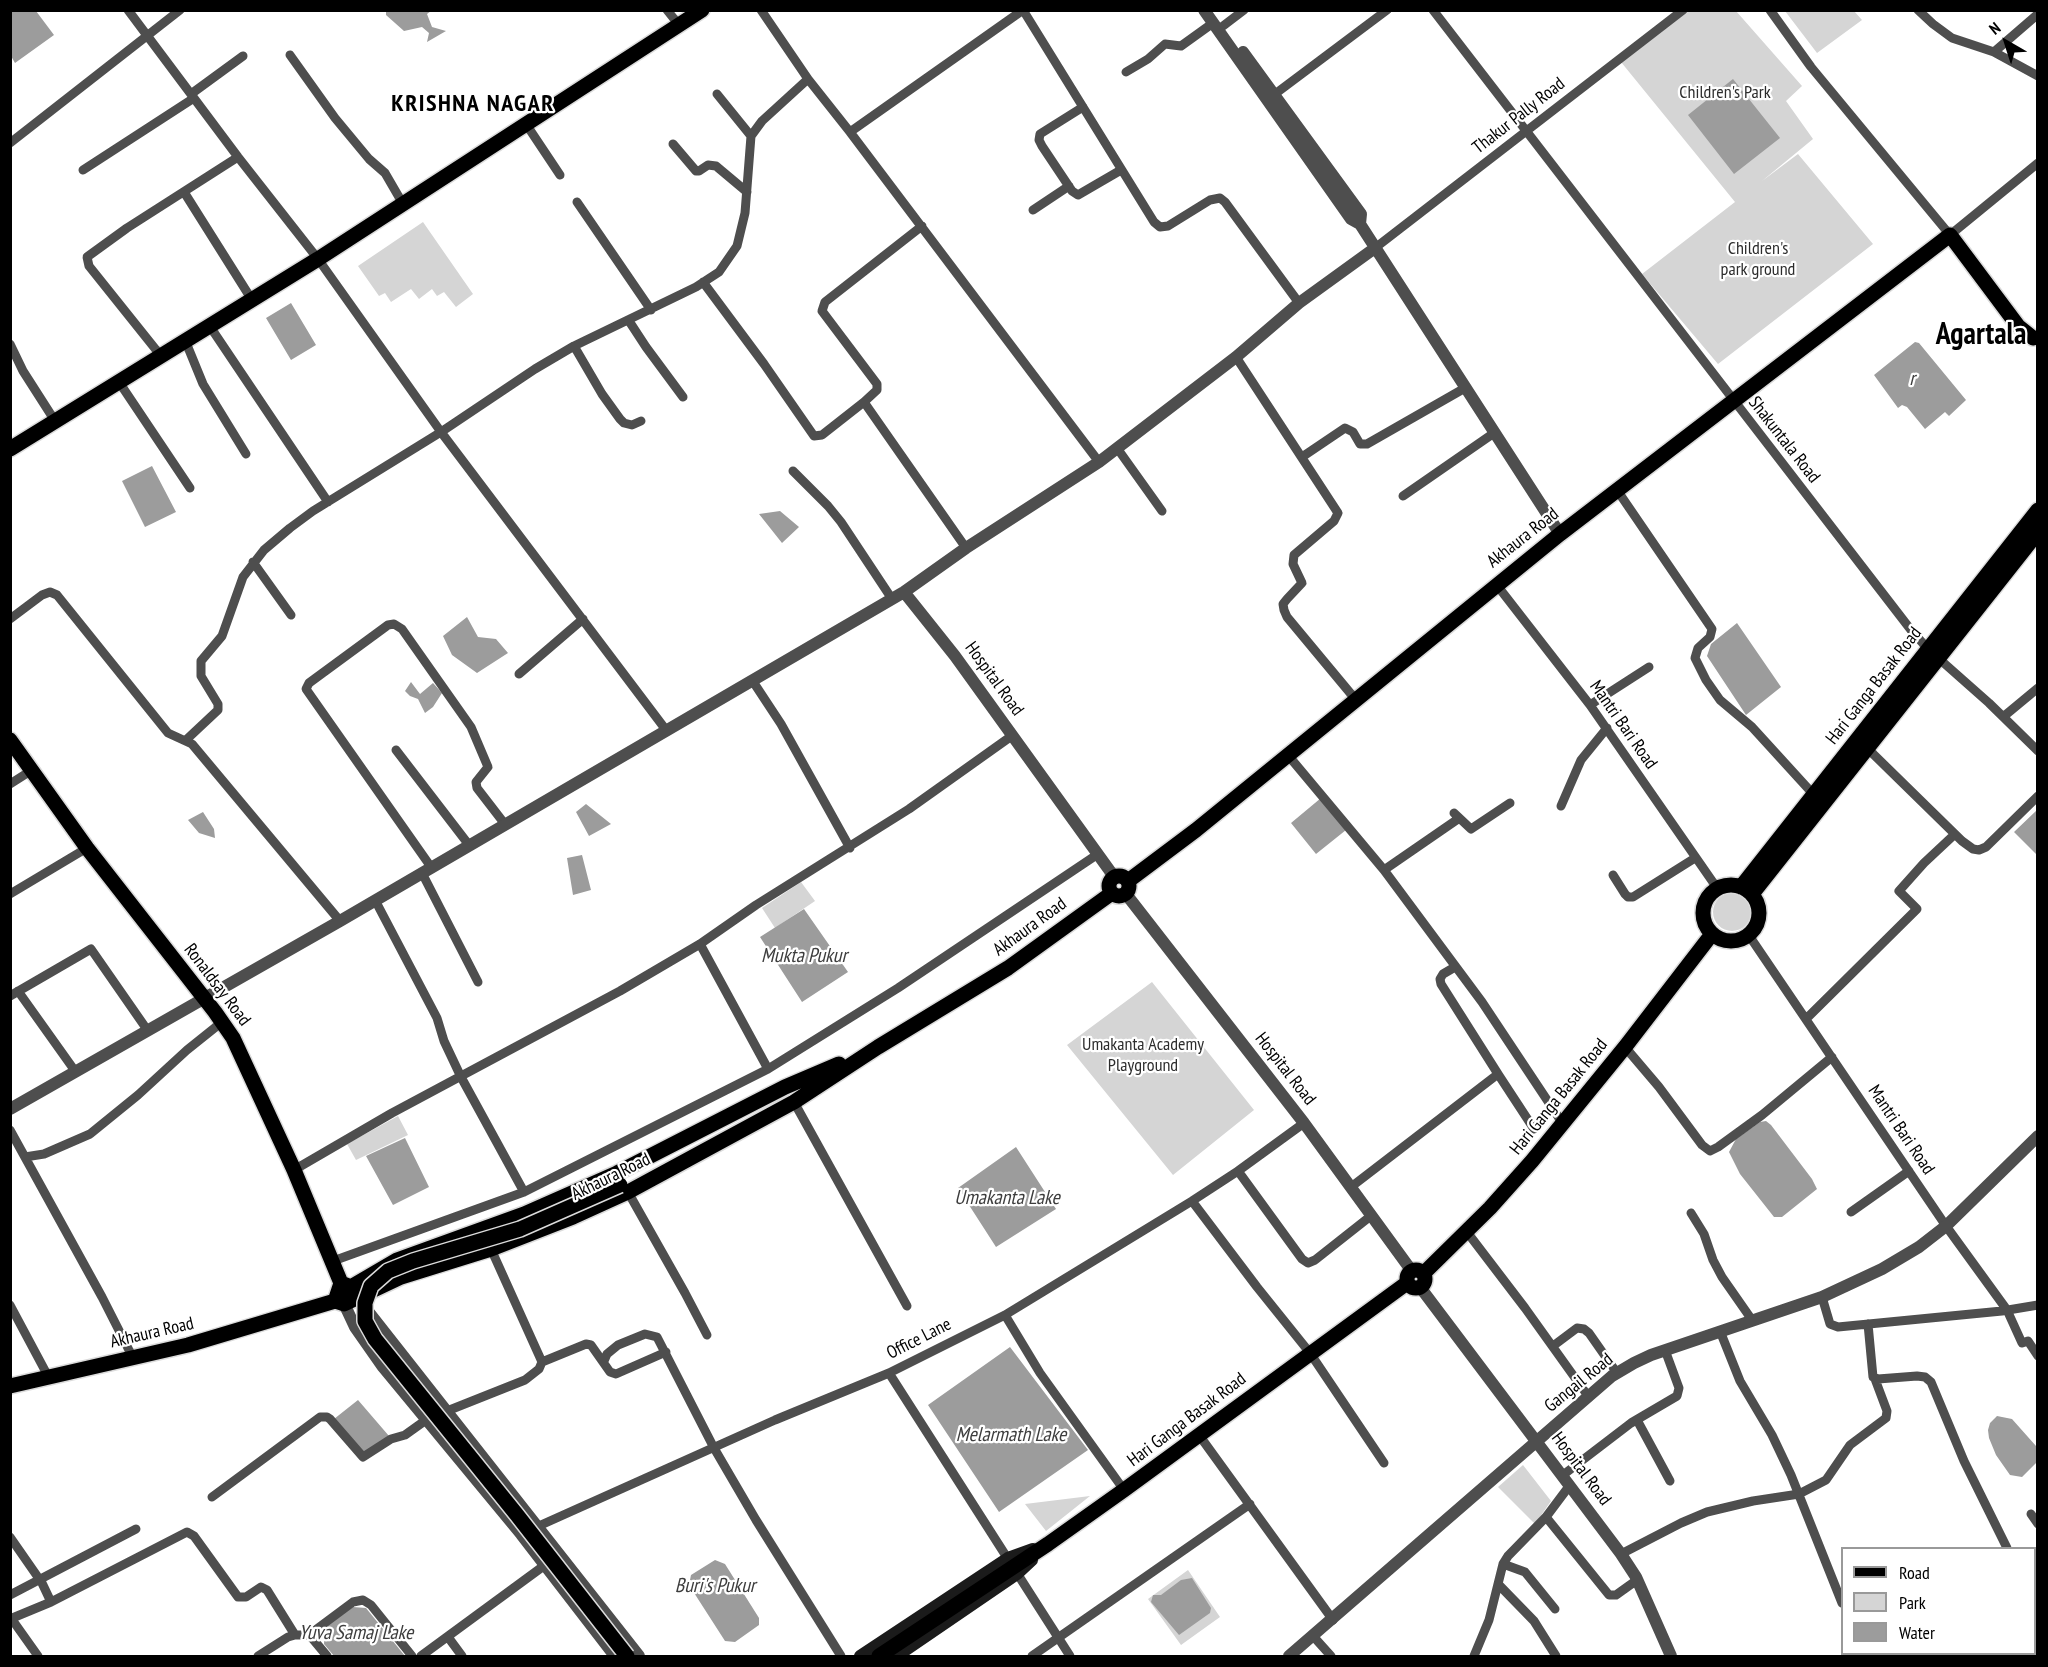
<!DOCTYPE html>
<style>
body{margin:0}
#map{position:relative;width:2048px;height:1667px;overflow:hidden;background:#fff;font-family:"PT Sans Narrow",sans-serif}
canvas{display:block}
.frame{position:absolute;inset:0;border:12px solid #000;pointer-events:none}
.legend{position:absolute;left:1841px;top:1547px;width:195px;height:108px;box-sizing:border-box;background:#fff;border:2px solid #999;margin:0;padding:8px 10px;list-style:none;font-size:18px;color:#000}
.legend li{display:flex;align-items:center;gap:12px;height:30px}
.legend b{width:30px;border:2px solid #999}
.north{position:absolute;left:1976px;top:12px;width:60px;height:60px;-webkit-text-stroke:4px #fff;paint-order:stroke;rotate:321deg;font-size:16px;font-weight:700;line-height:24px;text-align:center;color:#000}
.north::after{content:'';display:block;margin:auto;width:21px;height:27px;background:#000;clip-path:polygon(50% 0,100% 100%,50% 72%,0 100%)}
</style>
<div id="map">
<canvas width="2048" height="1667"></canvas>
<div class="frame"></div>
<ul class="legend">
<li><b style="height:8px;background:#000"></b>Road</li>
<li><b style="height:16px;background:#d5d5d5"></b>Park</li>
<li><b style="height:16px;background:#9c9c9c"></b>Water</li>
</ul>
<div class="north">N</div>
</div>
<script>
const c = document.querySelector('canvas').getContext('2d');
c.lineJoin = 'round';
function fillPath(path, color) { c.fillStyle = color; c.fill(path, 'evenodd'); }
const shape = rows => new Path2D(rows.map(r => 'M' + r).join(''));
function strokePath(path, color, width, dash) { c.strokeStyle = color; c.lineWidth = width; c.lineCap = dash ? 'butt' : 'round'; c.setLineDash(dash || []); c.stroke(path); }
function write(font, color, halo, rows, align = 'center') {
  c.font = font + ' "PT Sans Narrow",sans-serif'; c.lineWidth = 4.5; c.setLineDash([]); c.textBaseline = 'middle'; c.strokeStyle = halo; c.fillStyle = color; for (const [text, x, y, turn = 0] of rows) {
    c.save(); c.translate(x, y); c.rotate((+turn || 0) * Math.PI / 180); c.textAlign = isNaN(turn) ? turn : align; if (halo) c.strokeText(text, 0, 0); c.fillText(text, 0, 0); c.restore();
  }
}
fillPath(shape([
 [1687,11,1736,11,1802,86,1786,101,1813,139,1762,181,1798,154,1873,244,1718,364,1642,274,1735,202,1621,62],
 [1785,11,1854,11,1862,20,1817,53],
 [423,222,473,294,456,307,444,292,437,296,432,289,419,299,411,289,391,302,385,293,379,296,358,266],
 [801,882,815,901,775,928,762,908],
 '1713 912a19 19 0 1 1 38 0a19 19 0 1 1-38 0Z',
 [1152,982,1254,1110,1173,1175,1067,1045],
 [398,1116,408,1135,356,1160,347,1144],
 [1523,1465,1551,1501,1535,1524,1498,1487],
 [1090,1496,1046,1531,1025,1504],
 [1188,1570,1220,1617,1181,1645,1148,1599]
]), '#d5d5d5');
fillPath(shape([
 [10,11,36,11,54,35,15,63,11,56],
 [386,11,431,11,427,14,432,27,446,31,427,42,429,33,422,27,404,31,386,15],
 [1733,79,1780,138,1734,174,1688,115],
 [291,303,316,345,291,360,266,318],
 [1915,342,1919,343,1966,400,1949,416,1945,412,1925,429,1907,407,1902,405,1898,408,1874,375],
 [152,466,176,512,145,527,122,481],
 [780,511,799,527,782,543,759,514],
 [467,617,478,637,496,639,508,653,477,673,452,655,443,636],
 [1737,623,1781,687,1746,715,1707,656,1711,644],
 [411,682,420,694,433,683,442,693,433,707,425,713,418,699,410,696,405,691],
 [1321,798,1346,830,1316,854,1291,823],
 [586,804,611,824,589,836,576,812],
 [2037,810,2037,855,2014,832],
 [203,812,214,829,215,838,199,833,188,820],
 [582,855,591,890,573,895,567,858],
 [804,909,848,972,802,1002,760,937],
 [1766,1121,1771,1125,1812,1179,1817,1189,1782,1217,1774,1217,1740,1174,1729,1152,1736,1139,1760,1122],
 [405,1138,429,1187,393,1205,366,1156],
 [1016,1147,1056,1209,996,1247,958,1188],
 [1010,1347,1088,1450,999,1512,928,1405],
 [358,1400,389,1436,362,1456,334,1419],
 [1997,1416,2012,1419,2036,1446,2037,1462,2022,1477,2010,1475,1996,1455,1989,1438,1988,1430,1990,1423],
 [715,1560,725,1564,759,1618,759,1625,735,1642,725,1641,689,1585,691,1575],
 [1192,1578,1211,1608,1210,1613,1179,1635,1151,1602,1153,1595,1161,1595,1181,1580],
 [353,1607,366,1608,405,1656,334,1656,324,1644,325,1626]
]), '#9c9c9c');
const primary = shape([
 [10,449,318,259,702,10],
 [10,740,87,848,215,1012,233,1038,294,1170,341,1283],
 '1109 886a10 10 0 1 1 20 0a10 10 0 1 1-20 0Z',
 [1128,881,1196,830,1560,534,1950,235,2018,326,2033,338],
 '1703 913a28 28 0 1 1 56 0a28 28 0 1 1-56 0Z',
 [1741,887,2038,510],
 [1752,894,2038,532],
 '1407 1279a9 9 0 1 1 18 0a9 9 0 1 1-18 0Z',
 [1424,1273,1490,1208,1532,1161,1625,1047,1712,934],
 [351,1287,341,1283,335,1301,344,1304,401,1277,491,1249,573,1217,628,1192,794,1102,878,1047,1008,968,1112,893],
 [344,1291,397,1260,524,1214,617,1173,785,1087,839,1064],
 [10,1386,188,1345,335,1301],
 [879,1656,1048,1544,1124,1490,1407,1283]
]);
strokePath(primary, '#dbdbdb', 18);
strokePath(shape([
 [128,10,238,157,318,259,441,432,666,730],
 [667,10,679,25],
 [761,10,808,79,850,132,1099,462],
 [1023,10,1154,222,1160,227,1168,226,1210,200,1220,198,1225,202,1299,303],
 [1433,10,1911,630,1928,649,1989,703,2038,751],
 [1770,10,1811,67,1950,235,2038,163],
 [1918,10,1933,24,1952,38,1994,52,2038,76],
 [1223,26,1244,10],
 [1994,52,2038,14],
 [290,55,335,118,369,159,385,173,403,204],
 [1126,72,1148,59,1165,44,1181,46,1213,23],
 [191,94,243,56],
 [717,94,751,136],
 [1275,94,1387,10],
 [1083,107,1040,134,1039,140,1042,146,1072,191,1078,195,1121,170],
 [526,124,560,175],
 [850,132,1023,10],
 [10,143,180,10],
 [673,144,696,171,699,171,708,165,716,166,747,192],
 [83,170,194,98],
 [184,192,252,300],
 [577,202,651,310],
 [1033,210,1069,186],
 [922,226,825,302,822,311,877,384,877,390,864,402,966,548],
 [1375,248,1683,10],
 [703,282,764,364,814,436,822,435,864,402],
 [629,321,646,347,683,397],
 [209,325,328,502],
 [185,340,203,384,246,454],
 [10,344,23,371,55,421],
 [574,346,602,394,620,419,624,423,632,425,641,421],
 [161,356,89,266,87,257,127,228,238,157],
 [1236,357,1338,513,1334,521,1294,555,1293,564,1302,583,1287,599,1283,604,1284,610,1287,617,1356,700],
 [119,382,190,488],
 [1117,448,1162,511],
 [1302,457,1345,428,1353,432,1360,444,1367,444,1465,388],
 [793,471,828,506,841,522,892,599],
 [1617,490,1712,629,1710,637,1698,648,1695,658,1706,680,1720,700,1752,727,1814,795],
 [1403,496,1494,433],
 [253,562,291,615],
 [1496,584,1590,705,1717,888],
 [10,619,42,595,50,592,57,595,168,733,192,744,340,921],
 [519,674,583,619],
 [752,680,781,724,850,848],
 [1590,705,1649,667],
 [2003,717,2038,688],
 [186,740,218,710,218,704,201,676,201,661,222,636,243,577,264,550,290,528,313,511,441,432,535,369,574,346,696,287,719,272,737,246,745,213,751,136,762,121,808,79],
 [1867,748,1962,841,1973,849,1979,850,1986,847,2038,796],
 [396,750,469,845],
 [1287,754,1384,870,1482,1002,1563,1124],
 [10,784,32,770],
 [1561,806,1581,760,1607,728],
 [1454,813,1471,829,1510,803],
 [431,867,306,689,309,683,388,625,394,624,402,629,471,727,488,767,476,782,477,788,504,823],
 [1384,870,1458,819],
 [422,873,478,982],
 [1613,875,1625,894,1628,897,1633,897,1695,858],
 [10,894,87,848],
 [375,900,437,1018,444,1041,461,1077,524,1192],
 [1748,934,1946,1226,2007,1310,2022,1343,2028,1341,2038,1356],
 [700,944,768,1069],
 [18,991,75,1071],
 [10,996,91,949,148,1031],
 [1806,1019,1917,909,1899,891,1924,863,1955,834],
 [1625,1047,1659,1087,1702,1145,1710,1151,1718,1147,1762,1115,1832,1057],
 [1498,1074,1534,1129],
 [794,1102,907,1306],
 [10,1130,102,1297,133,1358],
 [25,1157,44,1154,90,1134,138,1095,187,1050,222,1022],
 [294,1170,392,1113,620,991,700,944,756,905,909,809,1013,735],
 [1238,1171,1302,1259,1308,1263,1315,1260,1372,1215],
 [1351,1187,1498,1074,1441,984,1440,979,1443,974,1455,967],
 [628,1192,685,1293,707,1335],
 [1192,1201,1257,1287,1310,1353,1384,1463],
 [1851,1212,1909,1171],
 [1691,1213,1704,1234,1713,1260,1722,1277,1752,1320],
 [1467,1232,1525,1308,1588,1396],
 [333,1261,524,1192,768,1069,898,988,1098,854],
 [1822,1297,1830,1324,1838,1327,2002,1311,2038,1305],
 [10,1305,49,1378],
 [1005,1315,1040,1373,1124,1490],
 [1868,1324,1873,1377,1878,1379,1917,1376,1925,1377,1931,1382,1964,1461,2007,1548],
 [1720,1331,1740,1381,1772,1435,1791,1475,1842,1603],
 [1553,1346,1577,1328,1584,1329,1589,1333,1617,1373],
 [604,1361,607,1354,618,1345,645,1334,657,1337,714,1448,756,1520,841,1656],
 [542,1362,586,1344,591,1345,610,1372,616,1374,666,1352],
 [889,1373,1070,1656],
 [447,1411,525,1380,539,1369,542,1362,491,1249],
 [1637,1420,1670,1481],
 [1199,1435,1333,1620],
 [1563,1475,1631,1423,1677,1396,1679,1388,1665,1350],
 [212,1497,320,1417,327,1417,330,1419,363,1457,391,1439,405,1435,426,1420],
 [2031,1514,2038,1524],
 [1546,1517,1609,1595,1616,1595,1637,1580],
 [532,1529,775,1420,889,1373,1005,1315,1192,1201,1238,1171,1304,1123],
 [10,1537,42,1583,51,1602],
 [1621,1554,1681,1523,1707,1512,1753,1501,1799,1494,1826,1480,1850,1445,1886,1418,1887,1411,1875,1379],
 [1503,1564,1525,1572,1555,1609],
 [1499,1585,1534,1621,1556,1656],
 [10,1595,136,1529],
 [2034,1601,2038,1607],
 [11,1618,38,1656],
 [10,1619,51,1602,187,1532,194,1536,238,1597,246,1597,261,1587,267,1590,295,1635],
 [1313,1636,1331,1656],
 [448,1637,462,1656],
 [1862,1654,1863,1656],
 [258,1656,288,1637,295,1635,312,1635],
 [327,1656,312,1638,314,1631,353,1602,363,1600,371,1605,412,1656],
 [421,1656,545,1565],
 [1032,1656,1250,1504],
 [1474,1656,1489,1620,1503,1564,1508,1556,1546,1517,1570,1485]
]), '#4e4e4e', 9);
strokePath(shape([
 [1204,10,1351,219,1360,224,1560,534],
 [1243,52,1361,214,1360,224],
 [904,592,955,656,1115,878],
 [1126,894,1304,1123,1411,1270],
 [10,1109,340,921,904,592,966,548,1099,462,1236,357,1299,303,1375,248],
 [1420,1287,1621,1554,1636,1577,1671,1656],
 [340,1295,355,1327,383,1367,521,1534,615,1656],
 [363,1305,639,1656],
 [1289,1656,1612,1376,1634,1363,1651,1355,1822,1297,1882,1269,1919,1247,1946,1226,2038,1136]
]), '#4e4e4e', 12);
strokePath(shape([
 [860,1656,1008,1558,1033,1549],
 [897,1656,1017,1574,1032,1560]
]), '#1b1b1b', 12);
strokePath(primary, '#000', 15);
const primaryBridge = shape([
 [620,1185,520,1229,413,1261,388,1271,371,1286,365,1303,365,1321,375,1339,517,1515,627,1656]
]);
strokePath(primaryBridge, '#dbdbdb', 18, []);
strokePath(primaryBridge, '#000', 15);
write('18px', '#2c2c2c', '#fff', [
 ["Children's Park",1725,93],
 ["Children's",1758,249],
 ["park ground",1758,270],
 ["Umakanta Academy",1143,1045],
 ["Playground",1143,1066]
]);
write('18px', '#000', '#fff', [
 ["Thakur Pally Road",1519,116,-38],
 ["Shakuntala Road",1784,440,52],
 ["Akhaura Road",1523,538,-38],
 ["Hospital Road",994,679,54],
 ["Hari Ganga Basak Road",1874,686,-52],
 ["Mantri Bari Road",1623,725,55],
 ["Akhaura Road",1030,927,-36],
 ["Ronaldsay Road",217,985,53],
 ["Hospital Road",1285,1069,52],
 ["Hari Ganga Basak Road",1559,1097,-51],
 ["Mantri Bari Road",1901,1130,56],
 ["Akhaura Road",611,1177,-26],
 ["Akhaura Road",152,1333,-13],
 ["Office Lane",919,1339,-27],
 ["Gangail Road",1579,1383,-39],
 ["Hari Ganga Basak Road",1187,1420,-37],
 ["Hospital Road",1581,1469,53]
]);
write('italic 20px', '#3d3d3d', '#fff', [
 ["r",1912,379],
 ["Mukta Pukur",804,956],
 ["Umakanta Lake",1007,1198],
 ["Melarmath Lake",1011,1435],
 ["Buri's Pukur",715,1586],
 ["Yuva Samaj Lake",356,1633]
]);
c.letterSpacing = '1.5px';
write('bold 24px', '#000', '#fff', [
 ["KRISHNA NAGAR",473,104]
]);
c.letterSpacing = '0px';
write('bold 30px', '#000', '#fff', [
 ["Agartala",1981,335]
]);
</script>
